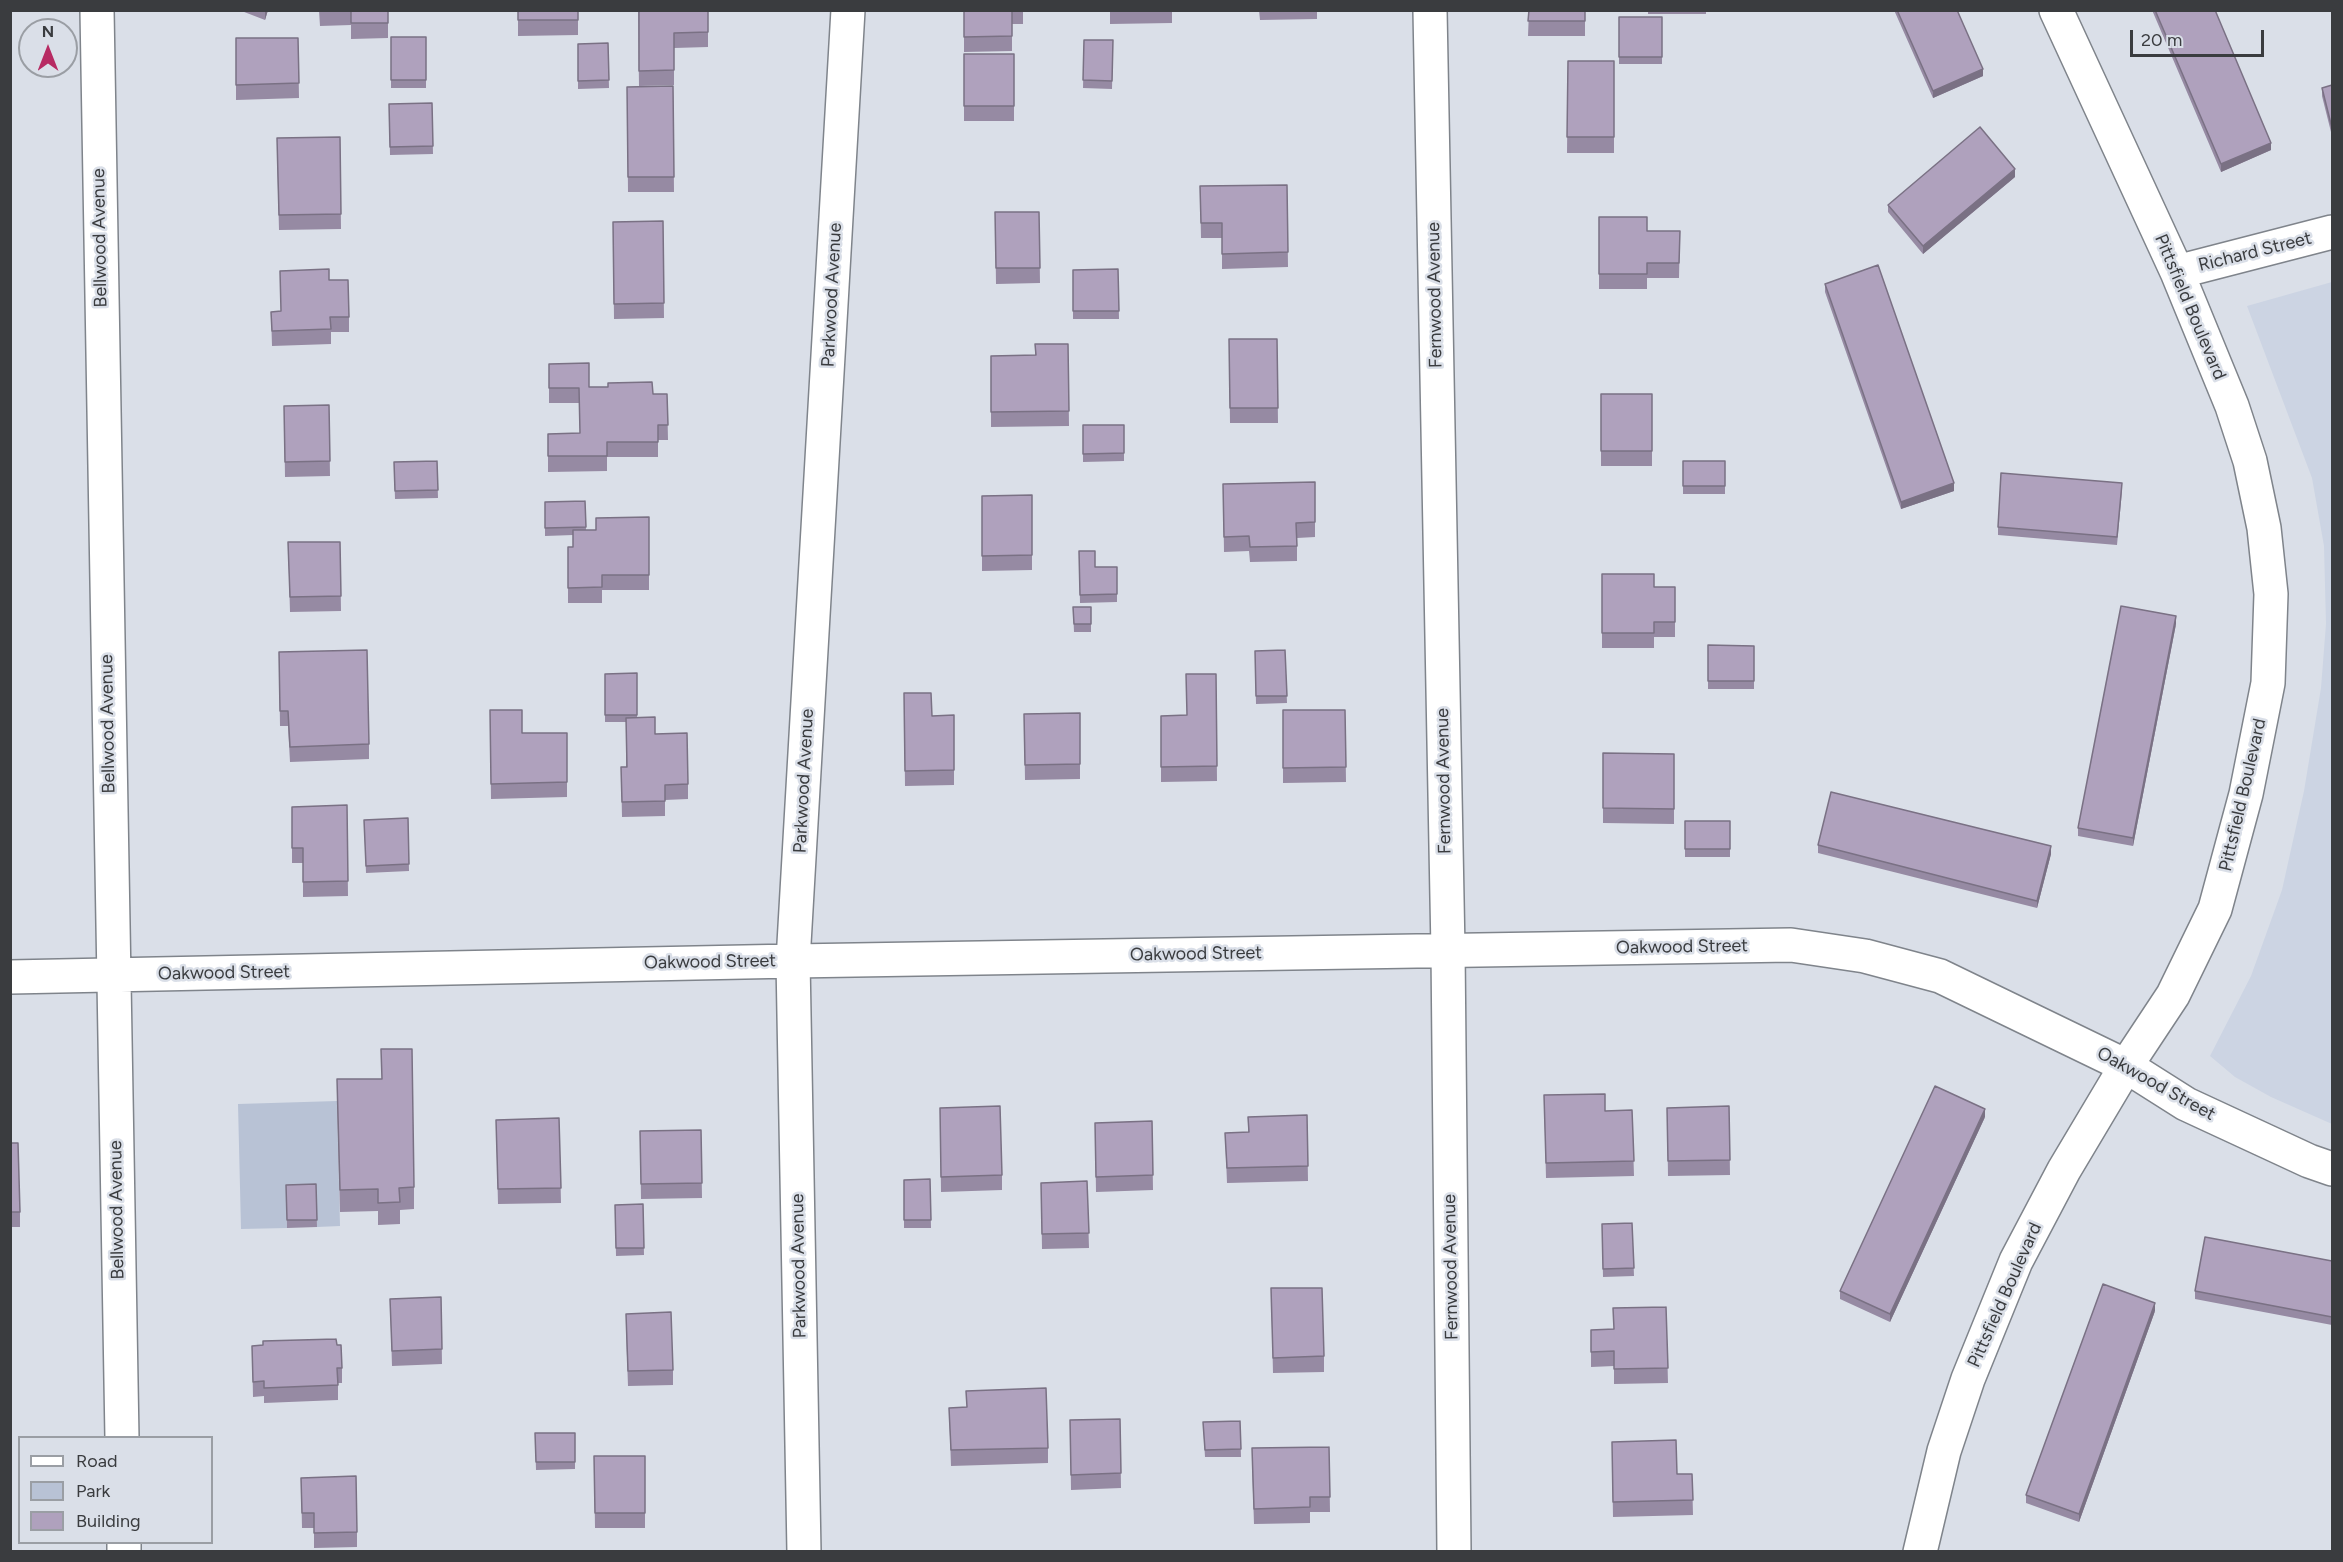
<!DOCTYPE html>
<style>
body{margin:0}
#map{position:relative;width:2343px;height:1562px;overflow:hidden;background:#dadfe8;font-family:Figtree,sans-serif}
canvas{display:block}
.frame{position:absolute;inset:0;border:12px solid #3a3c3f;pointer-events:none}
.legend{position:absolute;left:18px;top:1436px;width:195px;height:108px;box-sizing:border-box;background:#dadfe8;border:2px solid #9a9ea4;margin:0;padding:8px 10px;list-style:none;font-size:18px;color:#3a3c3f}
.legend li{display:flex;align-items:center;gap:12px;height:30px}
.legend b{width:30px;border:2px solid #9a9ea4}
.north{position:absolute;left:18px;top:18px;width:60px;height:60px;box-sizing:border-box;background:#dadfe8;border:2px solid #9a9ea4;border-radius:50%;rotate:0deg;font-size:16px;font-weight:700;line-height:24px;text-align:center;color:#3a3c3f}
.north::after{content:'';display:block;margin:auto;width:21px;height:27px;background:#b72b63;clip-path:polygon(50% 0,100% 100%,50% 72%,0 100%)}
.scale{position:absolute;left:2130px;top:30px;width:134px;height:27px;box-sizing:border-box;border:3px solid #3a3c3f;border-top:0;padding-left:8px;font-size:18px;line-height:21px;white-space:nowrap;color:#3a3c3f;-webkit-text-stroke:4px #dadfe8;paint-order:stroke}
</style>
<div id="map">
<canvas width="2343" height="1562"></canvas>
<div class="frame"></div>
<ul class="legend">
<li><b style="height:8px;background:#fff"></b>Road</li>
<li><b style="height:16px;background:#b8c2d5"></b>Park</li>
<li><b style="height:16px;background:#afa1bd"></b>Building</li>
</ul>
<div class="north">N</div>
<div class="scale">20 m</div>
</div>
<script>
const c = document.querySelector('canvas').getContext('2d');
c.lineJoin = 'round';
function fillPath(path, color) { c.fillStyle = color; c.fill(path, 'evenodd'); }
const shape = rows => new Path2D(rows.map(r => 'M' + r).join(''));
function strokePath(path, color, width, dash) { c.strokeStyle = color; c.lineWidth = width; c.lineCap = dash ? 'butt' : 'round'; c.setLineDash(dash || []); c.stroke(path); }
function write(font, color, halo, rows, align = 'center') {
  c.font = font + ' Figtree,sans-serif'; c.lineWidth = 5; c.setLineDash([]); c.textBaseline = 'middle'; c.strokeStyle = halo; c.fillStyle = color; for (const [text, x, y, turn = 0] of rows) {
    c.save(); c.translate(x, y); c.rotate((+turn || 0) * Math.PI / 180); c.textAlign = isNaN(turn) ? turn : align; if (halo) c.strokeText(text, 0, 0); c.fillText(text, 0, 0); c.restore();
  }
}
fillPath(shape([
 [2332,282,2332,1124,2271,1097,2235,1077,2210,1056,2251,976,2282,890,2304,791,2321,688,2326,624,2324,546,2312,478,2247,306]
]), '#ccd4e3');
fillPath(shape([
 [337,1101,340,1226,317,1227,316,1192,286,1193,287,1228,241,1229,238,1104]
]), '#b8c2d5');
const minor = shape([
 [97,10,122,1438],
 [1430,10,1448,950,1454,1552],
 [2177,272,2332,232],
 [10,977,793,961,1791,945,1865,956,1940,976,2126,1066,2186,1104,2309,1161,2332,1169],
 [124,1542,124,1552],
 [804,1552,793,961,848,10],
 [1920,1552,1944,1451,1968,1379,2016,1261,2064,1170,2126,1066,2173,995,2215,909,2246,794,2268,683,2271,594,2264,528,2250,461,2232,406,2177,272,2056,10]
]);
strokePath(minor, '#7f848b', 36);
strokePath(minor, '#fff', 33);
fillPath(shape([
 [239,10,268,10,265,20],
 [319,10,388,10,388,38,351,39,351,25,320,26],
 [518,10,578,10,578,35,518,36],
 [638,10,708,10,708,47,674,48,674,85,639,86],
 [964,10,1023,10,1023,24,1012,24,1012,51,964,52],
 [1110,10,1172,10,1172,23,1110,24],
 [1259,10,1317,10,1317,19,1260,20],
 [1529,10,1585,10,1585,36,1528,36],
 [1648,10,1706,10,1706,14,1648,14],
 [1894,10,1957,10,1983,76,1933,98],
 [2152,10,2215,10,2271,150,2221,172],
 [1619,17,1662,17,1662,64,1619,64],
 [391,37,426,37,426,88,391,88],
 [236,38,298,38,299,98,236,100],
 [1084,40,1113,40,1112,89,1083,88],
 [608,43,609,88,578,89,578,44],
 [964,54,1014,54,1014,121,964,121],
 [1568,61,1614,61,1614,153,1567,153],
 [2332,85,2332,136,2322,96,2322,88],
 [673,86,674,192,628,192,627,87],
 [432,103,433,154,390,155,389,104],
 [340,137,341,229,279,230,277,153],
 [2015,177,1923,254,1888,212,1888,205],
 [1287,185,1288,267,1222,269,1222,238,1201,238,1200,186],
 [995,212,1039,212,1040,283,996,284],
 [1599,217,1647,231,1680,231,1679,278,1647,278,1647,289,1599,289],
 [663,221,664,318,614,319,613,222],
 [1118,269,1119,319,1073,319,1073,270],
 [329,280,349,317,349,332,331,332,331,344,272,346,271,312,281,311],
 [1825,284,1954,491,1901,509,1825,292],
 [1229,339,1277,339,1278,423,1230,423],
 [1035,344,1068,344,1069,426,991,427,991,356,1035,355],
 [549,364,589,387,653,394,667,394,668,440,658,440,658,457,607,457,607,471,548,472,548,434,580,433,579,403,549,403],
 [1601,394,1652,394,1652,466,1601,466],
 [329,405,330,476,285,477,284,406],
 [1083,425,1124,425,1124,461,1083,462],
 [437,461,438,498,395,499,394,462],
 [1683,461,1725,461,1725,494,1683,494],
 [1315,482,1315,537,1297,538,1297,561,1250,562,1249,551,1224,552,1223,484],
 [2122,491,2117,545,1998,535,1998,527],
 [1032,495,1032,570,982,571,982,496],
 [585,501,586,530,596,530,649,517,649,590,602,590,602,603,568,603,568,547,573,547,573,535,545,536,545,502],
 [288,542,340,542,341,611,290,612],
 [1079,551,1095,567,1117,567,1117,602,1080,603],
 [1602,574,1654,587,1675,587,1675,637,1654,637,1654,648,1602,648],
 [1073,607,1091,607,1091,632,1074,632],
 [2176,624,2133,846,2078,836,2078,828],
 [1708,645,1754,646,1754,689,1708,689],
 [1285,650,1287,703,1256,704,1255,651],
 [279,652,369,744,369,759,290,762,288,726,280,726],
 [637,673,637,717,655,734,688,784,688,799,665,800,665,816,622,817,621,767,626,767,626,722,605,722,605,674],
 [1216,674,1217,781,1161,782,1161,716,1187,715],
 [904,693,932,716,954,715,954,785,905,786],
 [490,710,522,733,567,733,567,797,491,799],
 [1283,710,1345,710,1346,782,1283,783],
 [1080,713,1080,779,1025,780,1024,714],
 [1603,753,1674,754,1674,824,1603,823],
 [347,805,348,896,303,897,303,863,292,863,292,807],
 [408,818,409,871,366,873,364,820],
 [1685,821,1730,821,1730,857,1685,857],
 [1818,845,2051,854,2037,908,1818,853],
 [1544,1095,1605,1111,1632,1110,1634,1176,1546,1178],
 [337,1101,414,1187,414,1209,400,1210,400,1224,378,1225,378,1211,340,1212],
 [1729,1106,1730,1175,1668,1176,1667,1108],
 [940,1108,1002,1175,1002,1190,941,1192],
 [1307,1115,1308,1181,1227,1183,1225,1133,1248,1132,1248,1117],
 [1985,1117,1890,1322,1840,1299,1840,1291],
 [559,1118,561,1203,498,1204,496,1120],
 [1152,1121,1153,1190,1096,1192,1095,1123],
 [701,1130,702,1198,641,1199,640,1131],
 [10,1143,20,1212,20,1227,10,1227],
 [930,1179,931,1228,904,1228,904,1180],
 [1087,1181,1089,1248,1042,1249,1041,1183],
 [316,1184,317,1227,287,1228,286,1185],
 [643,1204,644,1255,616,1256,615,1205],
 [1632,1223,1634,1276,1603,1277,1602,1224],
 [2332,1261,2332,1325,2195,1299,2195,1291],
 [1271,1288,1324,1356,1324,1372,1273,1373],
 [441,1297,442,1364,392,1366,390,1299],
 [1666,1307,1668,1383,1614,1384,1614,1366,1591,1367,1591,1330,1613,1329],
 [2155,1311,2079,1522,2026,1503,2026,1495],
 [626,1329,673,1370,673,1385,628,1386],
 [263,1341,337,1345,342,1368,342,1383,338,1383,338,1400,264,1403,264,1396,253,1397,252,1346,263,1345],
 [966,1391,1048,1448,1048,1463,951,1466,949,1408,967,1407],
 [1120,1419,1121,1488,1071,1490,1070,1420],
 [1240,1421,1241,1457,1205,1457,1203,1422],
 [535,1433,575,1433,575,1469,536,1470],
 [1329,1447,1330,1512,1310,1512,1310,1523,1254,1524,1252,1463],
 [594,1456,645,1456,645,1528,595,1528],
 [1612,1457,1677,1474,1692,1474,1693,1515,1613,1517],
 [301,1478,357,1532,357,1547,314,1548,314,1528,302,1528]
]), '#968aa3');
fillPath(shape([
 [265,10,268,10,265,20],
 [1983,69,1983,76,1933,98,1933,91],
 [2271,143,2271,150,2221,172,2221,164],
 [2015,169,2015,177,1923,254,1923,246],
 [1954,483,1954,491,1901,509,1901,502],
 [2176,616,2176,624,2133,846,2133,838],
 [2051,846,2051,854,2037,908,2037,901],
 [1985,1109,1985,1117,1890,1322,1890,1314],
 [2155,1303,2155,1311,2079,1522,2079,1514]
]), '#7a7184');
const building = shape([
 [351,10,388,10,388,23,351,23,351,10],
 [518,10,578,10,578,20,518,20,518,10],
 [639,10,708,10,708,32,674,33,674,70,639,71,639,10],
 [964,10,1012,10,1012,36,964,37,964,10],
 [1529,10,1585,10,1585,21,1528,21,1529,10],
 [1897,10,1957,10,1983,69,1933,91,1897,10],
 [2155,10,2215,10,2271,143,2221,164,2155,10],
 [1619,17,1662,17,1662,57,1619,57,1619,17],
 [391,37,426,37,426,80,391,80,391,37],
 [236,38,298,38,299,83,236,85,236,38],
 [1084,40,1113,40,1112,81,1083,80,1084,40],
 [608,43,609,80,578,81,578,44,608,43],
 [964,54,1014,54,1014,106,964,106,964,54],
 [1568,61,1614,61,1614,137,1567,137,1568,61],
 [2332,85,2332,128,2322,88,2332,85],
 [673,86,674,177,628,177,627,87,673,86],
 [432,103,433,146,390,147,389,104,432,103],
 [1980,127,2015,169,1923,246,1888,205,1980,127],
 [340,137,341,214,279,215,277,138,340,137],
 [1287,185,1288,252,1222,254,1222,223,1201,223,1200,186,1287,185],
 [995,212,1039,212,1040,268,996,268,995,212],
 [1599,217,1647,217,1647,231,1680,231,1679,263,1647,263,1647,274,1599,274,1599,217],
 [663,221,664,303,614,304,613,222,663,221],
 [1878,265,1954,483,1901,502,1825,284,1878,265],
 [329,269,329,280,348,280,349,317,330,317,331,329,272,331,271,312,281,311,280,271,329,269],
 [1118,269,1119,311,1073,311,1073,270,1118,269],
 [1229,339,1277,339,1278,408,1230,408,1229,339],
 [1035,344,1068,344,1069,411,991,412,991,356,1036,355,1035,344],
 [589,363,589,387,608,387,608,383,652,382,653,394,667,394,668,425,658,425,658,442,607,442,607,456,548,456,548,434,580,433,579,388,549,388,549,364,589,363],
 [1601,394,1652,394,1652,451,1601,451,1601,394],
 [329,405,330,461,285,462,284,406,329,405],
 [1083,425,1124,425,1124,453,1083,454,1083,425],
 [437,461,438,490,395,491,394,462,437,461],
 [1683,461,1725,461,1725,486,1683,486,1683,461],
 [2001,473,2122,483,2117,537,1998,527,2001,473],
 [1315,482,1315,522,1296,523,1297,546,1250,547,1249,536,1224,537,1223,484,1315,482],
 [1032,495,1032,555,982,556,982,496,1032,495],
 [585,501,586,527,545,528,545,502,585,501],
 [649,517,649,575,602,575,602,587,568,588,568,547,573,547,573,530,596,530,596,518,649,517],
 [288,542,340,542,341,596,290,597,288,542],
 [1079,551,1095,551,1095,567,1117,567,1117,594,1080,595,1079,551],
 [1602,574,1654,574,1654,587,1675,587,1675,622,1654,622,1654,633,1602,633,1602,574],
 [2121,606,2176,616,2133,838,2078,828,2121,606],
 [1073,607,1091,607,1091,624,1074,624,1073,607],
 [1708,645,1754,646,1754,681,1708,681,1708,645],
 [367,650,369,744,290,747,288,711,280,711,279,652,367,650],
 [1285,650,1287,696,1256,696,1255,651,1285,650],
 [637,673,637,715,605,715,605,674,637,673],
 [1186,674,1216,674,1217,766,1161,767,1161,716,1187,715,1186,674],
 [904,693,931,693,932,716,954,715,954,770,905,771,904,693],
 [490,710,522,710,522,733,567,733,567,782,491,784,490,710],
 [1283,710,1345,710,1346,767,1283,768,1283,710],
 [1080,713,1080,764,1025,765,1024,714,1080,713],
 [655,717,655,734,687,733,688,784,665,785,665,801,622,802,621,767,627,767,626,718,655,717],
 [1603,753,1674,754,1674,809,1603,808,1603,753],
 [1831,792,2051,846,2037,901,1818,845,1831,792],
 [347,805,348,881,303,882,303,848,292,848,292,807,347,805],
 [408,818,409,864,366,866,364,820,408,818],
 [1685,821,1730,821,1730,849,1685,849,1685,821],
 [381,1049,412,1049,414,1187,399,1188,400,1202,378,1203,378,1189,340,1190,337,1079,382,1079,381,1049],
 [1935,1086,1985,1109,1890,1314,1840,1291,1935,1086],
 [1605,1094,1605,1111,1632,1110,1634,1161,1546,1163,1544,1095,1605,1094],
 [1000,1106,1002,1175,941,1177,940,1108,1000,1106],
 [1729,1106,1730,1160,1668,1161,1667,1108,1729,1106],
 [1307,1115,1308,1166,1227,1168,1225,1133,1249,1132,1248,1117,1307,1115],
 [559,1118,561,1188,498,1189,496,1120,559,1118],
 [1152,1121,1153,1175,1096,1177,1095,1123,1152,1121],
 [701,1130,702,1183,641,1184,640,1131,701,1130],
 [10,1143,18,1143,20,1212,10,1212,10,1143],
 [930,1179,931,1220,904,1220,904,1180,930,1179],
 [1087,1181,1089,1233,1042,1234,1041,1183,1087,1181],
 [316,1184,317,1220,287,1220,286,1185,316,1184],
 [643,1204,644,1248,616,1248,615,1205,643,1204],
 [1632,1223,1634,1268,1603,1269,1602,1224,1632,1223],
 [2205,1237,2332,1261,2332,1317,2195,1291,2205,1237],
 [2103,1284,2155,1303,2079,1514,2026,1495,2103,1284],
 [1271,1288,1322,1288,1324,1356,1273,1358,1271,1288],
 [441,1297,442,1349,392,1351,390,1299,441,1297],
 [1666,1307,1668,1368,1614,1369,1614,1351,1591,1352,1591,1330,1614,1329,1613,1308,1666,1307],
 [671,1312,673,1370,628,1371,626,1314,671,1312],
 [336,1339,337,1345,341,1345,342,1368,337,1368,338,1385,264,1388,264,1381,253,1382,252,1346,263,1345,263,1341,336,1339],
 [1046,1388,1048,1448,951,1450,949,1408,967,1407,966,1391,1046,1388],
 [1120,1419,1121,1473,1071,1475,1070,1420,1120,1419],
 [1240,1421,1241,1449,1205,1450,1203,1422,1240,1421],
 [535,1433,575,1433,575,1462,536,1462,535,1433],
 [1676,1440,1677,1474,1692,1474,1693,1500,1613,1502,1612,1442,1676,1440],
 [1329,1447,1330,1497,1310,1497,1310,1507,1254,1509,1252,1448,1329,1447],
 [594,1456,645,1456,645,1513,595,1513,594,1456],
 [356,1476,357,1532,314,1533,314,1513,302,1513,301,1478,356,1476]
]);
fillPath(building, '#afa1bd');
strokePath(building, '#7a7184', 1.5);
write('18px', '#3a3c3f', '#dadfe8', [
 ["Bellwood Avenue",100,238,-91],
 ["Richard Street",2255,252,-14],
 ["Parkwood Avenue",832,295,-87],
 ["Fernwood Avenue",1435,295,-91],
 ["Pittsfield Boulevard",2190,307,67],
 ["Bellwood Avenue",108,724,-91],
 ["Parkwood Avenue",804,781,-87],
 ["Fernwood Avenue",1444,781,-91],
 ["Pittsfield Boulevard",2243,795,-77],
 ["Oakwood Street",1682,947,-1],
 ["Oakwood Street",1196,954,-1],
 ["Oakwood Street",710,962,-1],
 ["Oakwood Street",224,973,-1],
 ["Oakwood Street",2156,1084,29],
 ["Bellwood Avenue",117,1210,-91],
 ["Parkwood Avenue",799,1266,-91],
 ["Fernwood Avenue",1451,1267,-91],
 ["Pittsfield Boulevard",2005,1295,-66]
]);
</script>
